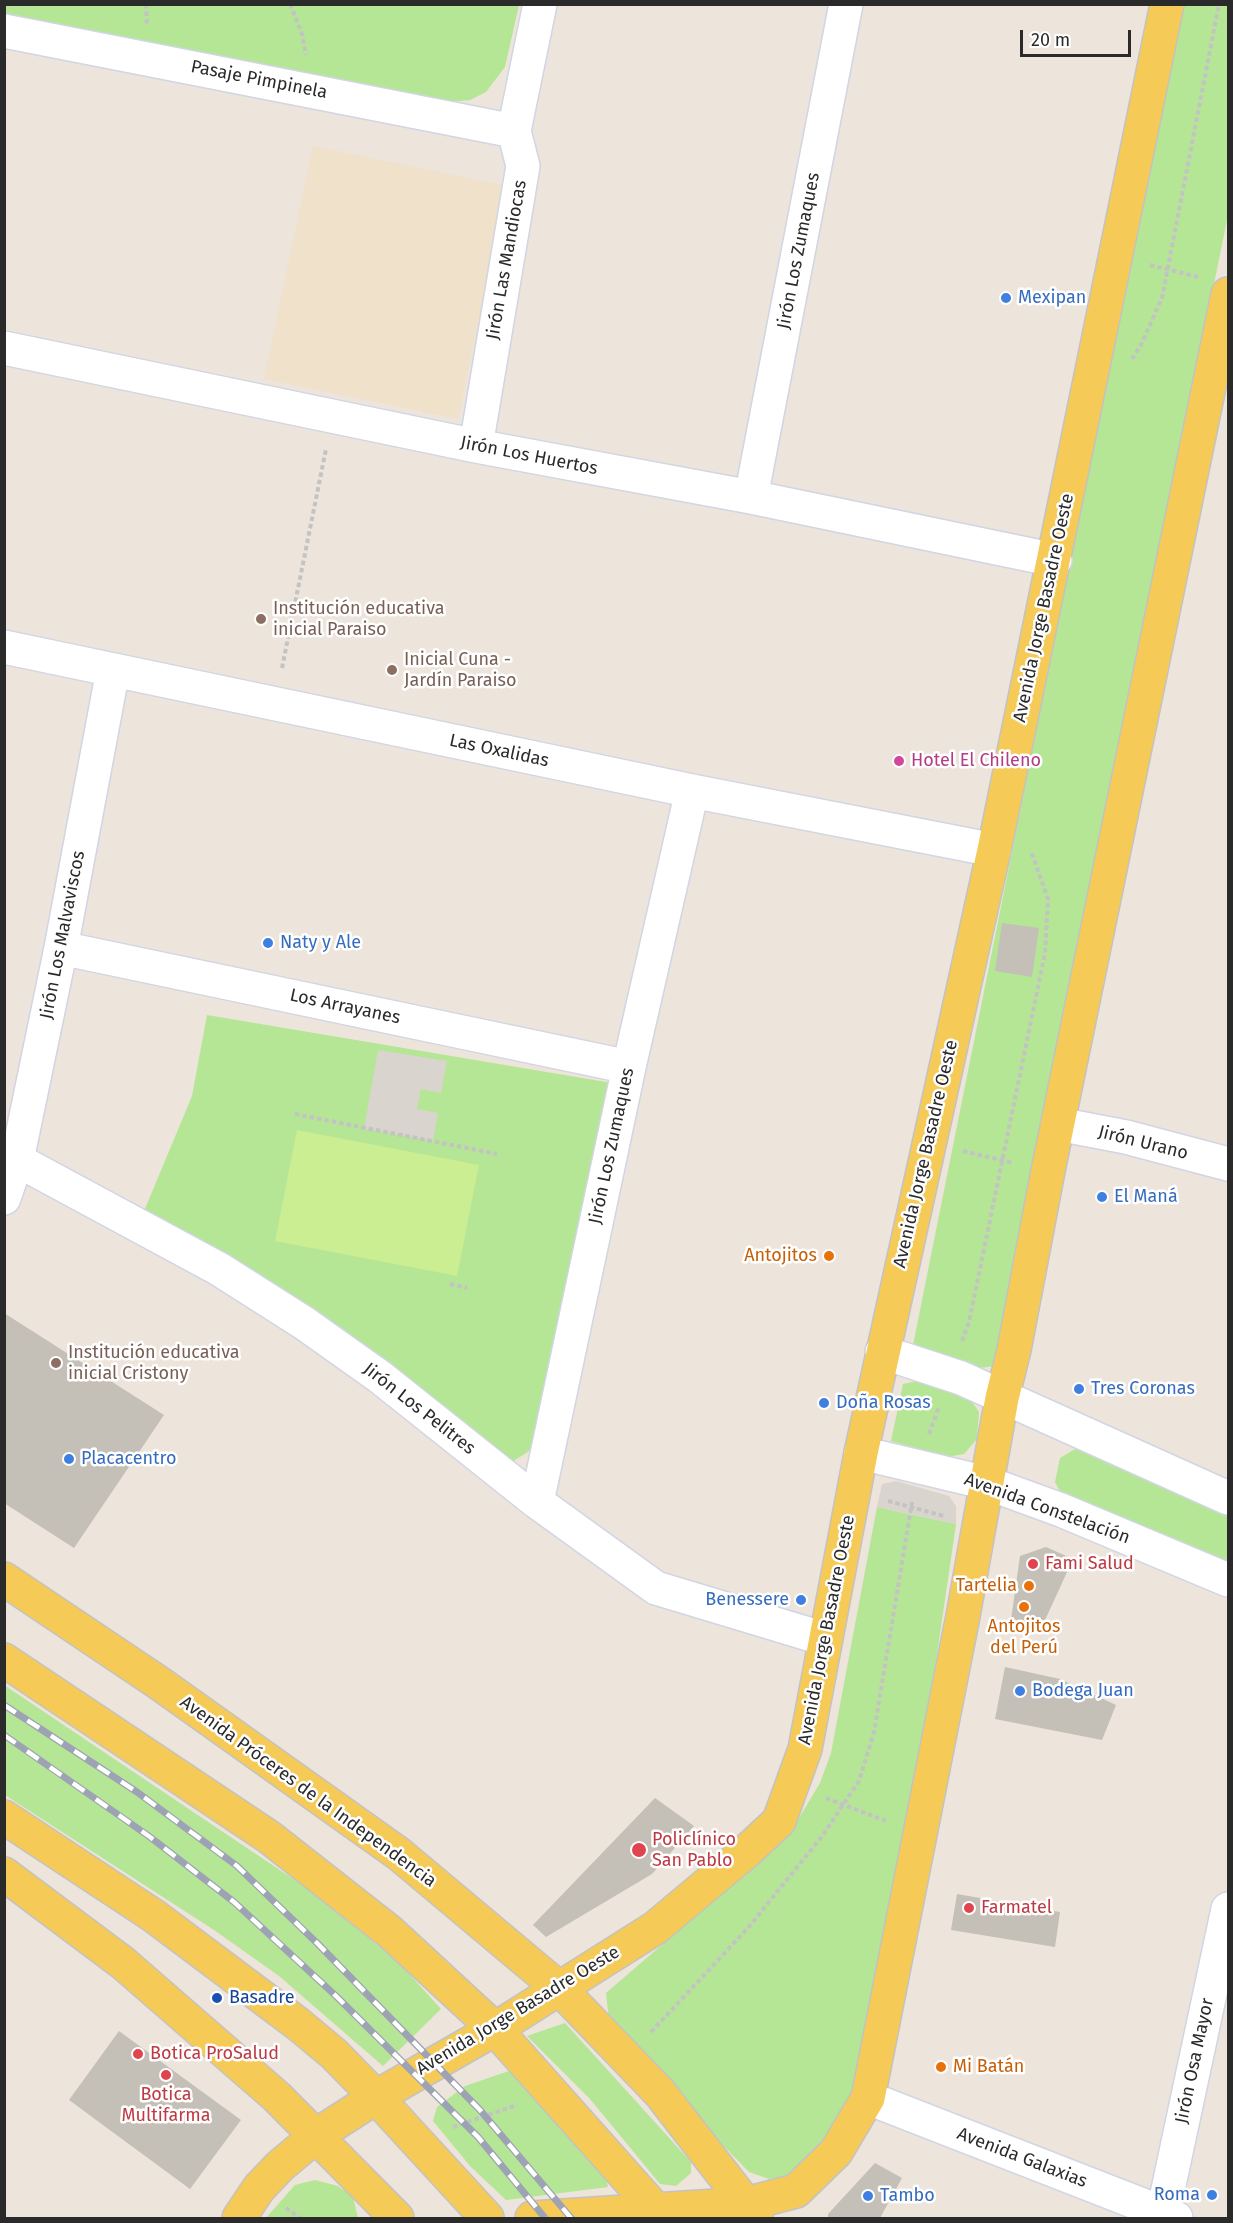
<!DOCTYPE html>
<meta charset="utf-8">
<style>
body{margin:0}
#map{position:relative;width:1233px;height:2223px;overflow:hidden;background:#ede4db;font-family:"Fira Sans",sans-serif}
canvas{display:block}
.frame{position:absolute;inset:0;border:6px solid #2a2a2a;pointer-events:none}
.scale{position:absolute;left:1020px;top:30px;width:111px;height:27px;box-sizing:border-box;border:3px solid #2a2a2a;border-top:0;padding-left:8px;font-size:18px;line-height:21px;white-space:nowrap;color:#2a2a2a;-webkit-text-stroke:4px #fff;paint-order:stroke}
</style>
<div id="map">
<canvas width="1233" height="2223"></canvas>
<div class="frame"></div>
<div class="scale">20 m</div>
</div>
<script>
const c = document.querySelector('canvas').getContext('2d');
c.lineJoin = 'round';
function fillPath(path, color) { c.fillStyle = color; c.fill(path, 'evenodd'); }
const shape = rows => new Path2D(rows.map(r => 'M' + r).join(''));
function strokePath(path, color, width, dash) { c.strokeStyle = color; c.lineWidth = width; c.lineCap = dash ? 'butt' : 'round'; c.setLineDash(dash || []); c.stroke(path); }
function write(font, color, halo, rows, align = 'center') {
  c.font = font + ' "Fira Sans",sans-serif'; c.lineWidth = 5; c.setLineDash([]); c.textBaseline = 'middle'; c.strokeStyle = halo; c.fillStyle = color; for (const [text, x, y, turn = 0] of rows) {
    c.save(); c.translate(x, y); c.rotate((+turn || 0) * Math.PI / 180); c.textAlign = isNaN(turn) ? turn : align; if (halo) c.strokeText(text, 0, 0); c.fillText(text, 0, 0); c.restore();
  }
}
fillPath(shape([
 [313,146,507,186,458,419,264,379]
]), '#efe1ca');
fillPath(shape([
 [4,5,519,5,505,67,486,92,470,100,447,102,5,14],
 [1182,5,1228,5,1228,215,994,1366,973,1369,912,1350],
 [207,1015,612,1083,540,1444,512,1462,142,1216,192,1096],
 [922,1380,966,1393,979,1412,977,1439,964,1454,947,1457,891,1441,903,1384],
 [1077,1448,1228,1514,1228,1568,1064,1499,1055,1482,1060,1458],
 [877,1507,956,1524,919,1778,857,2101,791,2175,769,2179,749,2172,610,2029,606,1993,758,1862,799,1818,820,1783,831,1753],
 [4,1685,320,1897,402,1966,441,2009,383,2066,279,1976,214,1930,5,1795],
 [565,2023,691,2162,691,2173,676,2186,660,2184,590,2099,527,2036],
 [509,2071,605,2172,608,2187,506,2200,470,2166,433,2121,437,2107,465,2086],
 [315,2180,338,2186,353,2197,358,2218,266,2218,295,2185]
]), '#b4e695');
fillPath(shape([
 [297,1130,479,1165,457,1276,275,1241]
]), '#caee91');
fillPath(shape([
 [378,1050,447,1061,441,1093,421,1089,417,1109,438,1113,433,1141,364,1129],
 [896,1481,949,1496,956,1506,956,1524,877,1507,882,1484]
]), '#d9d4ce');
fillPath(shape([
 [1002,923,1039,928,1032,977,995,971],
 [4,1313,164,1415,74,1548,4,1503],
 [1046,1547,1073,1559,1040,1631,1011,1620,1020,1556],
 [1005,1667,1060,1679,1116,1705,1102,1740,995,1719],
 [655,1798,694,1826,652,1874,546,1937,533,1925],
 [957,1894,1060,1912,1055,1947,951,1930],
 [119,2031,241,2120,190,2189,69,2100],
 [875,2163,902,2178,880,2218,828,2218,828,2214]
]), '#c4bfb7');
const minor = shape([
 [4,31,514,131],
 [4,348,476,446,751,497,1055,560],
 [476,446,523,166,514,131,540,4],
 [751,497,846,4],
 [4,647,692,791,994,850],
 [61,948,629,1067],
 [1058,1124,1126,1137,1228,1164],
 [17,1160,219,1269,304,1323,380,1377,537,1502,656,1588,825,1639],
 [4,1198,17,1160,61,948,113,670],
 [882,1352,961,1378,1228,1498],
 [861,1453,987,1483,1061,1510,1228,1580],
 [537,1502,629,1067,692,791],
 [868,2098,1176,2218],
 [1163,2213,1228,1909]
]);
const major = shape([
 [4,1579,159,1683,399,1854,560,1989,660,2093,756,2217],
 [4,1660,269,1837,390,1932,495,2029,663,2218],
 [4,1817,154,1916,298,2024,334,2054,376,2097,487,2218],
 [4,1874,123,1963,277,2097,397,2218],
 [239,2218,259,2188,280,2166,317,2135,376,2097,495,2029,655,1928,748,1850,779,1821,805,1749,861,1453,994,850,1167,4],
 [532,2218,746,2204,796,2191,836,2152,868,2098,963,1616,1002,1398,1014,1350,1048,1171,1228,294]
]);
strokePath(minor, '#d1d5e4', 36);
strokePath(major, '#c3c3c3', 36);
strokePath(shape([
 [146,4,147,25],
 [290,4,302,34,306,55],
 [1150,265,1198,277],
 [1132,359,1141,345,1162,298,1219,4],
 [282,668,326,449],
 [295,1114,497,1154],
 [963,1151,1014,1163],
 [450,1284,467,1288],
 [962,1341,969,1322,1045,953,1048,899,1031,851],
 [929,1434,939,1407],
 [888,1501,944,1516],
 [826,1798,886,1821],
 [651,2032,748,1928,823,1835,859,1781,874,1732,912,1502],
 [453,2127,517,2105],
 [286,2208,300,2218]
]), '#c3c3c3', 4, [4.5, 3]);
strokePath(minor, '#fff', 33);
strokePath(major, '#f6ca57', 33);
const rail = shape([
 [4,1705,137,1792,237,1866,318,1944,480,2110,571,2218],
 [4,1735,150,1837,234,1902,336,1996,478,2137,545,2218]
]);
strokePath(rail, '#9ea2b5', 7);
strokePath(rail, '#fff', 4.5, [14]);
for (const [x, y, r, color] of [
 [1006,298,6,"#3f7fe0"],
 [261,619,6,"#8d6e63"],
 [392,670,6,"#8d6e63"],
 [899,761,6,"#d1479c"],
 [268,943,6,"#3f7fe0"],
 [1102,1197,6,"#3f7fe0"],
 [829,1256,6,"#e8710a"],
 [56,1363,6,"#8d6e63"],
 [1079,1389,6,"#3f7fe0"],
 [824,1403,6,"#3f7fe0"],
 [69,1459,6,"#3f7fe0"],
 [1033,1564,6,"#e0444e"],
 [1029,1586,6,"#e8710a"],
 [801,1600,6,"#3f7fe0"],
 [1024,1607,6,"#e8710a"],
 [1020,1691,6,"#3f7fe0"],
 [639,1850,8,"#e0444e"],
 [969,1908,6,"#e0444e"],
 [217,1998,6,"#1a4fb4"],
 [138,2054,6,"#e0444e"],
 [941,2067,6,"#e8710a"],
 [166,2075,6,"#e0444e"],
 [1212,2195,6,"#3f7fe0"],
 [868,2196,6,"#3f7fe0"]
]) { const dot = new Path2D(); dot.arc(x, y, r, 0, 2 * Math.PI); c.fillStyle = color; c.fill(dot); strokePath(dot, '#fff', 2); }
write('18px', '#2a2a2a', '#fff', [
 ["Pasaje Pimpinela",259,80,11],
 ["Jirón Los Zumaques",799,251,-79],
 ["Jirón Las Mandiocas",507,260,-80],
 ["Jirón Los Huertos",529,456,11],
 ["Avenida Jorge Basadre Oeste",1044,608,-78],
 ["Las Oxalidas",499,751,12],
 ["Jirón Los Malvaviscos",63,935,-79],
 ["Los Arrayanes",345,1007,12],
 ["Jirón Urano",1143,1143,14],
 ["Jirón Los Zumaques",612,1146,-78],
 ["Avenida Jorge Basadre Oeste",926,1154,-77],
 ["Jirón Los Pelitres",419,1409,38],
 ["Avenida Constelación",1047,1509,20],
 ["Avenida Jorge Basadre Oeste",827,1630,-79],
 ["Avenida Próceres de la Independencia",308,1792,36],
 ["Avenida Jorge Basadre Oeste",518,2011,-31],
 ["Jirón Osa Mayor",1195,2061,-78],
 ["Avenida Galaxias",1022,2158,21]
]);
write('18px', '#366cbe', '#fff', [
 ["Mexipan",1018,298],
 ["Naty y Ale",280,943],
 ["El Maná",1114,1197],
 ["Tres Coronas",1091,1389],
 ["Doña Rosas",836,1403],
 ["Placacentro",81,1459],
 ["Benessere",789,1600,"right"],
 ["Bodega Juan",1032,1691],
 ["Roma",1200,2195,"right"],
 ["Tambo",880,2196]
], 'left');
write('18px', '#785e54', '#fff', [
 ["Institución educativa",273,609],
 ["inicial Paraiso",273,630],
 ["Inicial Cuna -",404,660],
 ["Jardín Paraiso",404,681],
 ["Institución educativa",68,1353],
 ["inicial Cristony",68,1374]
], 'left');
write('18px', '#b23c85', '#fff', [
 ["Hotel El Chileno",911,761]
], 'left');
write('18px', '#c56008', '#fff', [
 ["Antojitos",817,1256],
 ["Tartelia",1017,1586],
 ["Antojitos",1024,1627,"center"],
 ["del Perú",1024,1648,"center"],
 ["Mi Batán",953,2067,"left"]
], 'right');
write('18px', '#be3a42', '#fff', [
 ["Fami Salud",1045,1564],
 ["Policlínico",652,1840],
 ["San Pablo",652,1861],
 ["Farmatel",981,1908],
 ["Botica ProSalud",150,2054],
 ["Botica",166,2095,"center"],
 ["Multifarma",166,2116,"center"]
], 'left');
write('18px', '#164399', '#fff', [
 ["Basadre",229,1998]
], 'left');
</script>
